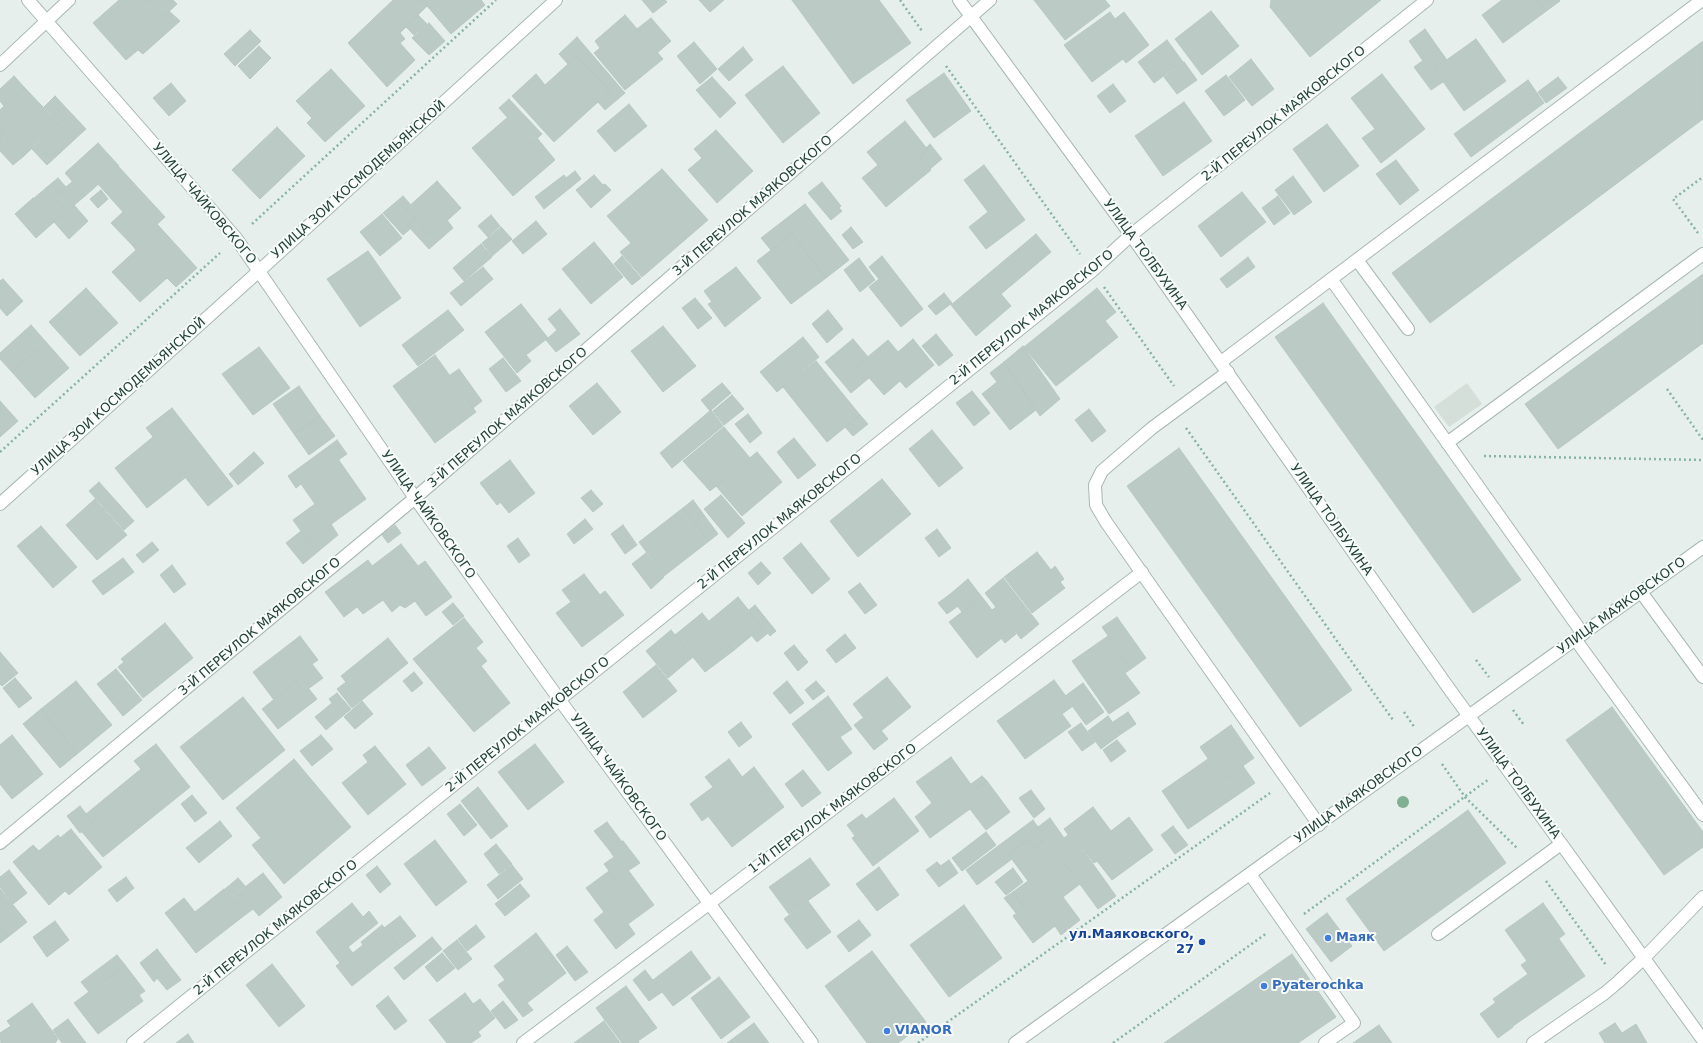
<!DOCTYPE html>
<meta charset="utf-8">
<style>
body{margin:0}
canvas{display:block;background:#e6efeb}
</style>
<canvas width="1703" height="1043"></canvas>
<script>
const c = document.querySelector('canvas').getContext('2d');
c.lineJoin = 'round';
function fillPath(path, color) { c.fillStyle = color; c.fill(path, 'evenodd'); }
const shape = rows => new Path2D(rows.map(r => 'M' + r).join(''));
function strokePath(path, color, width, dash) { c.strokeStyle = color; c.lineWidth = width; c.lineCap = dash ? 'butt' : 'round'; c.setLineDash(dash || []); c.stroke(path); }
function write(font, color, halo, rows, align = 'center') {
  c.font = font + ' "DejaVu Sans",sans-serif'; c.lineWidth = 4; c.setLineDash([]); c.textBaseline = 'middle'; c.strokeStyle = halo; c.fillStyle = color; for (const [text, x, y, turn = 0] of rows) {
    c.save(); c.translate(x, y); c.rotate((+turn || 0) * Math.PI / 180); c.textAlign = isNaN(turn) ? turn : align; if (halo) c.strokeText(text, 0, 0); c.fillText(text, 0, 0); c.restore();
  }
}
fillPath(shape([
 [1467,383,1482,404,1449,427,1434,407]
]), '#d4dfda');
const building = shape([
 [119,0,149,0,164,16,169,11,180,21,143,54,138,50,126,60,93,23,119,0],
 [149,0,173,0,177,4,164,16,149,0],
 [393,0,422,0,427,6,400,33,405,39,400,43,415,60,387,87,348,43,393,0],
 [422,0,481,0,485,5,451,34,422,0],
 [642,0,665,0,667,2,653,13,642,0],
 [699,0,724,0,710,12,699,0],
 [792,0,879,0,911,43,853,84,792,0],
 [1034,0,1105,0,1110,6,1065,40,1034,0],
 [1271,0,1381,0,1310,57,1270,7,1271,0],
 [1502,0,1536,0,1545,12,1503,43,1482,15,1502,0],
 [1536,0,1559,0,1560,1,1545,12,1536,0],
 [1211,11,1239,46,1202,75,1175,39,1211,11],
 [1110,12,1115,19,1124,12,1149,45,1126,63,1123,59,1092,82,1064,45,1110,12],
 [418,15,427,24,414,35,406,27,418,15],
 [625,15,663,59,625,90,594,53,600,48,595,41,625,15],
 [651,18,671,41,657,53,637,29,651,18],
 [429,23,445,41,429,55,412,38,429,23],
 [1425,29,1439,49,1423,61,1409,41,1425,29],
 [250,30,261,41,235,66,224,54,250,30],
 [577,37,625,93,605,110,598,102,610,91,577,56,568,64,559,54,577,37],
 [1476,39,1506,81,1464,111,1434,69,1476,39],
 [1167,40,1183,62,1154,83,1138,62,1167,40],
 [1703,41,1703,119,1430,323,1392,273,1703,41],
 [694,42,717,69,700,84,677,56,694,42],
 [259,46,271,58,250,79,238,66,259,46],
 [743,47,753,60,729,81,718,69,743,47],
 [1439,49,1447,60,1434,69,1443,82,1431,90,1414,67,1439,49],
 [577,56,610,91,554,142,512,96,536,74,545,85,577,56],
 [1251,59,1274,89,1252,106,1229,77,1251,59],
 [1184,62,1197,80,1177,94,1164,77,1184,62],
 [783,66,820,113,783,143,745,95,783,66],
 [331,69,365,106,325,142,307,123,312,118,296,101,331,69],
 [944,73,971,111,934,138,906,100,944,73],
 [1382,74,1425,129,1381,163,1362,138,1375,129,1351,98,1382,74],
 [1226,75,1245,100,1224,116,1205,91,1226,75],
 [14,76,24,87,4,106,0,101,0,89,14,76],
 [712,77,736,103,720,118,696,90,712,77],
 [1558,77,1567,88,1546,103,1538,92,1558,77],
 [1528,80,1544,103,1471,157,1454,134,1528,80],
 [171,83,186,101,169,116,153,98,171,83],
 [1113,84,1126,101,1110,113,1097,96,1113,84],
 [24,87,58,123,24,156,0,130,0,110,24,87],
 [55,96,86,129,74,140,44,107,55,96],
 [509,99,542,134,531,144,499,108,509,99],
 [1184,102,1212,141,1163,176,1135,136,1184,102],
 [629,104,647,126,615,152,597,131,629,104],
 [508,117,531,144,537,138,555,160,513,196,472,148,508,117],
 [905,121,928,150,920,157,931,170,886,207,862,178,878,165,867,152,905,121],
 [58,123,74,140,47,165,31,148,58,123],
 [1327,124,1359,166,1324,192,1293,149,1327,124],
 [277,127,305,156,260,199,232,170,277,127],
 [0,130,24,156,13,165,0,151,0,130],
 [716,130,753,171,717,203,688,170,702,158,694,149,716,130],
 [98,143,119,166,85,196,65,173,98,143],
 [930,144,942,159,930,169,920,157,928,150,926,148,930,144],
 [1396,160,1419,190,1400,205,1376,174,1396,160],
 [984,165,1025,220,986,249,969,227,988,212,964,180,984,165],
 [118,166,165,217,133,246,111,223,123,212,98,184,118,166],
 [662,169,708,220,642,277,620,252,631,243,607,216,662,169],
 [575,171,581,179,544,209,535,197,564,175,566,178,575,171],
 [594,175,603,185,605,184,611,190,591,208,576,190,594,175],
 [1293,176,1312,202,1294,215,1275,190,1293,176],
 [58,178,66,187,54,197,46,188,58,178],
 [437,181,461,208,430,236,406,209,437,181],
 [72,182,85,196,66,212,54,197,72,182],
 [822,182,841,206,839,208,842,211,831,220,808,193,822,182],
 [46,188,66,212,54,222,33,199,46,188],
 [101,190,108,199,98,208,90,199,101,190],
 [1242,192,1266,222,1221,257,1198,226,1242,192],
 [403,196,411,205,406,209,415,219,408,226,410,229,403,235,383,213,403,196],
 [1278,196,1290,213,1274,225,1262,208,1278,196],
 [33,198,54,222,36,238,15,214,33,198],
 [805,204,849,260,826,278,792,234,771,250,761,238,805,204],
 [74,205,88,221,69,239,54,222,74,205],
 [382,214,402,238,380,256,360,232,382,214],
 [491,215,500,226,488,237,478,226,491,215],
 [415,219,430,236,447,220,453,228,429,249,408,226,415,219],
 [536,221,547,234,523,254,512,241,536,221],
 [157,224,197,268,176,287,167,278,140,302,112,272,136,250,133,246,157,224],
 [501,227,512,239,492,256,482,243,501,227],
 [851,227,863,242,853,249,842,235,851,227],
 [792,234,826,278,791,304,757,261,792,234],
 [1036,234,1051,252,1001,294,1011,306,976,336,951,305,1036,234],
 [594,242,623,277,591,304,562,269,594,242],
 [481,244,492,257,464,281,453,268,481,244],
 [368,251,401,298,360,327,327,279,368,251],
 [622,256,641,278,632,285,614,264,622,256],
 [882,256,923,309,901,327,869,287,879,279,869,267,882,256],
 [1248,257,1255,267,1227,288,1220,279,1248,257],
 [859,258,875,280,860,292,844,270,859,258],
 [483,267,493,279,461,306,450,293,483,267],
 [736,267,761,298,725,327,708,304,712,302,704,291,736,267],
 [1703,274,1703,343,1558,449,1525,404,1703,274],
 [3,279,23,301,7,316,0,308,0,281,3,279],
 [86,288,118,323,80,356,49,322,86,288],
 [1097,288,1116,312,1105,321,1086,297,1097,288],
 [944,293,952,303,936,315,928,306,944,293],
 [1086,297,1118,337,1056,386,1024,347,1086,297],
 [695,298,712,318,698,329,682,308,695,298],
 [1323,303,1521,580,1473,613,1275,337,1323,303],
 [521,304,548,338,526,355,531,361,517,373,485,332,521,304],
 [560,309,580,334,556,352,546,340,557,330,548,319,560,309],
 [448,310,464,330,418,366,402,345,448,310],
 [828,310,843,329,827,343,812,324,828,310],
 [31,325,46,342,12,372,0,359,0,353,31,325],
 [663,326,696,366,663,392,631,351,663,326],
 [936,334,953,355,939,366,922,346,936,334],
 [803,337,819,357,777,392,760,372,803,337],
 [853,339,868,357,858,365,869,378,851,393,825,362,853,339],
 [913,339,934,365,906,388,900,381,884,395,858,365,888,340,898,352,913,339],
 [46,342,69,368,35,398,12,372,46,342],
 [1023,346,1060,399,1040,416,1004,362,1023,346],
 [259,347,290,388,253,415,222,374,259,347],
 [435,355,476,412,435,443,393,386,435,355],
 [503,358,521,381,506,392,489,369,503,358],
 [816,361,860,415,827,442,783,387,816,361],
 [1004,362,1036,410,1010,430,982,394,997,382,990,373,1004,362],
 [459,369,482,401,473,408,450,375,459,369],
 [597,383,621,412,593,435,569,406,597,383],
 [722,383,731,393,710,411,701,400,722,383],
 [299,386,320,416,294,434,273,404,299,386],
 [972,391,990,413,974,426,956,403,972,391],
 [732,395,744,409,724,425,713,411,732,395],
 [0,401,18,421,0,437,0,401],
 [172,408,233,486,208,506,146,428,172,408],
 [1089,409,1106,431,1092,442,1075,420,1089,409],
 [711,410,723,426,672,468,660,453,711,410],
 [748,414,762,433,750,443,735,424,748,414],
 [860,415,868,424,853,436,845,427,860,415],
 [320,416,335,436,309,455,294,434,320,416],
 [724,427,750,458,710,491,683,461,724,427],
 [932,430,963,468,939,487,909,449,932,430],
 [153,437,185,478,147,508,115,468,153,437],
 [794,438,816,465,798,479,777,452,794,438],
 [337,440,347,454,338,460,329,446,337,440],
 [329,446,366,499,308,541,293,520,315,504,301,484,296,488,288,476,329,446],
 [1179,448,1352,690,1300,727,1127,486,1179,448],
 [254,452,264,463,238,485,229,474,254,452],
 [757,452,782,482,742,516,716,486,757,452],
 [510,460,527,483,497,505,480,483,510,460],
 [882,479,911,514,858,557,830,521,882,479],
 [99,482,134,521,124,530,89,491,99,482],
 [527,483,535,493,509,513,501,503,527,483],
 [591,490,603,504,593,512,581,498,591,490],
 [721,495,745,523,728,538,704,509,721,495],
 [95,499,127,535,97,560,66,525,95,499],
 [693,500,718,534,709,541,683,508,693,500],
 [683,508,709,541,664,576,639,542,683,508],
 [585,519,593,529,574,544,567,534,585,519],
 [331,524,338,535,303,564,286,543,301,531,308,541,331,524],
 [395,525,401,533,388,543,382,535,395,525],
 [623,525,637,545,625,554,611,534,623,525],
 [41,526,77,567,53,588,17,546,41,526],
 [937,529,951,548,939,557,925,538,937,529],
 [518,538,530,555,519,563,507,546,518,538],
 [152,542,159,550,143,563,136,555,152,542],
 [801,543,830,579,812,594,783,558,801,543],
 [401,544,418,566,425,561,452,597,426,616,415,601,405,608,400,605,392,612,383,600,363,614,357,607,344,617,325,592,368,560,372,566,401,544],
 [1037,552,1051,570,1055,566,1064,579,1060,582,1065,588,1032,613,1004,577,1037,552],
 [646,553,664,577,651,589,632,564,646,553],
 [123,558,134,572,103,595,92,581,123,558],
 [761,562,771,573,758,585,748,573,761,562],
 [172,565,186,584,174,593,160,575,172,565],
 [584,574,600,595,605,591,624,615,582,647,556,613,571,602,562,590,584,574],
 [1003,578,1039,624,1021,639,985,593,1003,578],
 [968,579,992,610,996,607,1016,634,1005,643,974,603,962,612,949,595,968,579],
 [860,583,877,605,865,614,848,592,860,583],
 [949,595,958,606,947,614,938,603,949,595],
 [738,597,762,627,733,651,709,621,738,597],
 [453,603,464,616,453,625,442,612,453,603],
 [974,603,1002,638,977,658,949,622,974,603],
 [755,605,776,631,770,636,768,633,757,642,752,636,762,627,749,610,755,605],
 [702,613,733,651,705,672,675,635,702,613],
 [1117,617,1146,658,1131,669,1102,627,1117,617],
 [464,618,483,642,476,648,487,661,481,666,510,703,474,732,413,659,464,618],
 [165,623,193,658,143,698,118,667,124,662,121,659,165,623],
 [671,630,693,657,668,678,646,651,671,630],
 [845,634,856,648,836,663,826,650,845,634],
 [300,636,318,660,312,664,323,678,304,692,296,682,274,700,253,672,300,636],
 [1108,636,1131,669,1125,673,1140,693,1109,714,1072,661,1108,636],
 [388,638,408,663,352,708,337,689,346,682,341,676,388,638],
 [794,645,808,662,798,671,784,653,794,645],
 [0,652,18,673,2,686,0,684,0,652],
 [656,665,677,691,643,718,623,692,656,665],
 [116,669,142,700,123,716,97,684,116,669],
 [414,672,423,683,412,692,403,681,414,672],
 [887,677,911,707,881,731,868,714,863,717,853,704,887,677],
 [15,678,32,698,19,708,3,688,15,678],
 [1054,680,1073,706,1062,714,1071,726,1025,759,997,721,1054,680],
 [76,681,112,725,77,754,41,709,76,681],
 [787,681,804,703,790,714,773,693,787,681],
 [816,681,825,691,813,700,805,690,816,681],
 [296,682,304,692,309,689,317,699,278,729,262,709,296,682],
 [1083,683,1104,712,1086,725,1065,696,1083,683],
 [337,693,351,709,326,730,315,717,332,703,329,699,337,693],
 [828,696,852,729,840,737,852,753,828,771,792,724,828,696],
 [243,697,285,750,223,800,180,747,243,697],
 [362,701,373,714,355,729,344,717,362,701],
 [1612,707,1703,832,1703,847,1664,875,1566,740,1612,707],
 [41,709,77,754,60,768,23,724,41,709],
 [1128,712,1136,724,1121,734,1113,722,1128,712],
 [868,714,888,739,874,750,854,725,868,714],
 [1108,716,1121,734,1101,749,1088,731,1108,716],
 [741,722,752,737,739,747,728,732,741,722],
 [1081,723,1095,742,1082,751,1068,732,1081,723],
 [1231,725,1254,758,1223,780,1200,747,1231,725],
 [12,735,43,774,12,799,0,784,0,745,12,735],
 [321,735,333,749,312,766,300,751,321,735],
 [1117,740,1126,751,1111,762,1103,750,1117,740],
 [156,744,190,787,103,857,82,832,93,823,86,814,141,769,134,761,156,744],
 [535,744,564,782,528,810,498,772,535,744],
 [375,746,406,784,368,815,342,783,368,762,363,755,375,746],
 [429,747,446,768,422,786,406,765,429,747],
 [951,757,975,790,987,781,1010,812,986,830,970,809,930,838,915,817,932,803,916,782,951,757],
 [294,759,351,827,284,884,252,845,261,838,236,808,294,759],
 [729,759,749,786,702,821,690,804,713,787,705,777,729,759],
 [1208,759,1223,780,1243,766,1255,783,1188,829,1162,791,1208,759],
 [754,767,784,807,732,847,708,816,749,786,742,777,754,767],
 [803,770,821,793,802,807,785,784,803,770],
 [982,776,987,781,975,790,971,784,982,776],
 [478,787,508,826,491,839,461,801,478,787],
 [1031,790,1045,809,1034,818,1019,798,1031,790],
 [192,795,207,813,195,822,181,804,192,795],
 [894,798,919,831,873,866,852,838,855,836,847,825,862,814,866,819,894,798],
 [460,804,477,825,464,836,447,814,460,804],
 [80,806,93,823,80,833,67,816,80,806],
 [1093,807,1111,831,1129,817,1153,850,1112,880,1097,861,1094,863,1083,849,1080,851,1064,829,1093,807],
 [1468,810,1506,863,1384,951,1346,899,1468,810],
 [1050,818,1064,838,1068,835,1080,852,1083,850,1116,896,1098,909,1038,827,1050,818],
 [1033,820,1046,839,1034,847,1029,839,1008,854,1012,859,977,885,966,870,1033,820],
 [220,821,232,836,199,863,186,848,220,821],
 [607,822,622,842,610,851,594,831,607,822],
 [1173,826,1188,845,1175,854,1161,835,1173,826],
 [71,829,102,867,69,895,65,891,49,905,13,862,33,845,39,851,58,835,60,838,71,829],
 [986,832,996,845,962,871,952,858,986,832],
 [1029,839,1034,847,1046,839,1080,884,1063,897,1080,920,1061,935,1055,926,1033,943,1013,916,1024,907,1013,892,1028,881,1008,854,1029,839],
 [435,840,467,882,436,906,404,864,435,840],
 [623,841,640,863,615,879,604,864,614,857,610,851,623,841],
 [496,844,512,864,499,874,484,854,496,844],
 [810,858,830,885,789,914,769,887,810,858],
 [949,860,958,873,939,887,929,874,949,860],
 [937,862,941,866,929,874,926,870,937,862],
 [512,865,523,879,498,899,487,885,512,865],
 [377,866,391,884,380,893,366,875,377,866],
 [879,867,899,895,877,911,856,884,879,867],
 [1013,868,1023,882,1006,895,995,882,1013,868],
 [9,870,27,893,13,904,0,887,0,877,9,870],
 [628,870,654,905,628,924,635,934,616,949,594,920,604,912,586,888,609,871,615,879,628,870],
 [263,873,282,897,259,916,253,909,245,915,231,898,263,873],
 [126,877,134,888,117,902,108,890,126,877],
 [238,878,245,886,231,897,225,889,238,878],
 [520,884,530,896,505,916,495,904,520,884],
 [0,889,27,922,8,937,0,928,0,889],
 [224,889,245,915,196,953,165,913,184,898,195,912,224,889],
 [1013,892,1024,907,1016,913,1004,898,1013,892],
 [808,901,831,932,807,949,784,919,808,901],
 [352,903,363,917,369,911,378,923,348,947,353,953,340,963,316,932,352,903],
 [1543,903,1565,934,1527,961,1505,930,1543,903],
 [964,905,1002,958,949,997,910,945,964,905],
 [1327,913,1352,946,1331,962,1306,929,1327,913],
 [400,916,416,936,400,948,384,928,400,916],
 [859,920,871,935,849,952,837,936,859,920],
 [55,921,69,940,47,957,33,937,55,921],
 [382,925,400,948,352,986,336,966,363,945,361,942,382,925],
 [476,925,485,937,467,951,458,939,476,925],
 [0,928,8,937,0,943,0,928],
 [536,933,566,973,527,1003,533,1010,523,1017,498,985,505,980,494,966,536,933],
 [432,937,442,949,404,980,394,968,432,937],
 [1559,939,1585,976,1513,1026,1493,999,1528,974,1521,965,1559,939],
 [457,940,472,959,458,970,443,951,457,940],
 [567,946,588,972,575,981,556,955,567,946],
 [157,949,181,980,167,990,157,978,154,982,140,963,157,949],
 [691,951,711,978,673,1006,653,980,691,951],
 [872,951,926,1022,898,1043,867,1043,825,986,872,951],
 [442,953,455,968,437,982,425,967,442,953],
 [1292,954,1336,1017,1298,1043,1164,1043,1292,954],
 [117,955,125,965,89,992,81,982,117,955],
 [272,964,305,1006,279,1027,246,985,272,964],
 [125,965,145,991,139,995,143,1001,98,1034,74,1003,125,965],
 [645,970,662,992,649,1001,633,980,645,970],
 [719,977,750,1017,721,1039,691,998,719,977],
 [626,986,657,1028,638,1041,639,1043,622,1043,596,1008,626,986],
 [465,993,473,1004,480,999,495,1018,478,1032,481,1036,471,1043,447,1043,429,1020,465,993],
 [388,996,407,1021,395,1030,376,1006,388,996],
 [503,1001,518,1020,505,1029,491,1011,503,1001],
 [32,1003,58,1039,55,1043,1,1043,0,1033,11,1026,7,1021,32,1003],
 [1495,1003,1513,1027,1498,1038,1480,1014,1495,1003],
 [68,1019,86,1043,62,1043,53,1030,68,1019],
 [604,1021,620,1043,574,1043,604,1021],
 [754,1023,769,1043,727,1043,754,1023],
 [1615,1023,1622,1033,1636,1024,1647,1043,1605,1043,1599,1033,1615,1023],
 [1379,1025,1392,1043,1353,1043,1379,1025],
 [188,1034,194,1043,176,1043,188,1034]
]);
fillPath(building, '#bbcac4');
strokePath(building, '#b8c9c2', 1);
const service = shape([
 [1357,260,1408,329],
 [1331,279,1583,634],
 [1221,362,1702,0],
 [1228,372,1152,428,1102,471,1095,485,1096,505,1106,522,1319,825],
 [1447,443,1703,254],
 [1641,592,1703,677],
 [1575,639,1703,815],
 [1250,874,1354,1023,1325,1043],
 [1438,934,1561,844]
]);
const minor = shape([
 [28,0,236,238,415,498,559,699,812,1043],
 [959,0,1131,235,1445,683,1703,1040],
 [0,65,69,0],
 [0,504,259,271,556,0],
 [0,843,415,498,990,0],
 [133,1043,1092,271,1131,235,1427,0],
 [523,1043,710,903,1142,572],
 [1533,1043,1605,993,1618,982,1644,958,1703,897]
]);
const tertiary = shape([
 [1015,1043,1703,547]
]);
strokePath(service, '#a8b8b2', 14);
strokePath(minor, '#a8b8b2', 14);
strokePath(tertiary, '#a8b8b2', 14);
strokePath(shape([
 [900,0,922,31],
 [946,66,1080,254],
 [252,224,496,0],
 [1698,233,1673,199,1703,177],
 [1104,287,1174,386],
 [1667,389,1703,440],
 [1186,428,1393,720],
 [0,452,220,253],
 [1484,456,1703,460],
 [1476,660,1489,677],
 [1513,710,1524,725],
 [1404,712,1415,728],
 [1442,764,1465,797,1518,849],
 [1546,881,1606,965],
 [1304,914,1489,779],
 [918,1043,1270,793],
 [1113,1043,1267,933]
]), '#86b3a5', 2.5, [2, 3]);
strokePath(service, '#fff', 12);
strokePath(minor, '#fff', 12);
strokePath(tertiary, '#fff', 12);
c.fillStyle = '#80af93';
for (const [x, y] of [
 [1403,802]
]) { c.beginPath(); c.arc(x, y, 6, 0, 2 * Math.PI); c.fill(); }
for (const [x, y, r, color] of [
 [1328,938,4,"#3f7fe0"],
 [1202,942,4,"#1a4fb4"],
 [1264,986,4,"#3f7fe0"],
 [887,1031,4,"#3f7fe0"]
]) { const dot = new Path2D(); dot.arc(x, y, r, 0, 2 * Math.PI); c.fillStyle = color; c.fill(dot); strokePath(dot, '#f7fbf9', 1.5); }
write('13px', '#24423a', '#f7fbf9', [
 ["2-Й ПЕРЕУЛОК МАЯКОВСКОГО",1284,114,-39],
 ["УЛИЦА ЗОИ КОСМОДЕМЬЯНСКОЙ",359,180,-42],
 ["УЛИЦА ЧАЙКОВСКОГО",204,204,50],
 ["3-Й ПЕРЕУЛОК МАЯКОВСКОГО",753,206,-41],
 ["УЛИЦА ТОЛБУХИНА",1145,255,54],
 ["2-Й ПЕРЕУЛОК МАЯКОВСКОГО",1032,318,-39],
 ["УЛИЦА ЗОИ КОСМОДЕМЬЯНСКОЙ",119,397,-42],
 ["3-Й ПЕРЕУЛОК МАЯКОВСКОГО",508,418,-41],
 ["УЛИЦА ЧАЙКОВСКОГО",428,515,55],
 ["УЛИЦА ТОЛБУХИНА",1331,520,55],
 ["2-Й ПЕРЕУЛОК МАЯКОВСКОГО",780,522,-39],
 ["УЛИЦА МАЯКОВСКОГО",1622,606,-36],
 ["3-Й ПЕРЕУЛОК МАЯКОВСКОГО",260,627,-40],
 ["2-Й ПЕРЕУЛОК МАЯКОВСКОГО",528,725,-39],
 ["УЛИЦА ЧАЙКОВСКОГО",618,778,54],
 ["УЛИЦА ТОЛБУХИНА",1518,784,54],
 ["УЛИЦА МАЯКОВСКОГО",1359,795,-36],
 ["1-Й ПЕРЕУЛОК МАЯКОВСКОГО",833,809,-37],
 ["2-Й ПЕРЕУЛОК МАЯКОВСКОГО",276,928,-39]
]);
write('bold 13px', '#164399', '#f7fbf9', [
 ["ул.Маяковского,",1194,935],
 ["27",1194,950]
], 'right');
write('bold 13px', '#366cbe', '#f7fbf9', [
 ["Маяк",1336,938],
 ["Pyaterochka",1272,986],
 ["VIANOR",895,1031]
], 'left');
</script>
